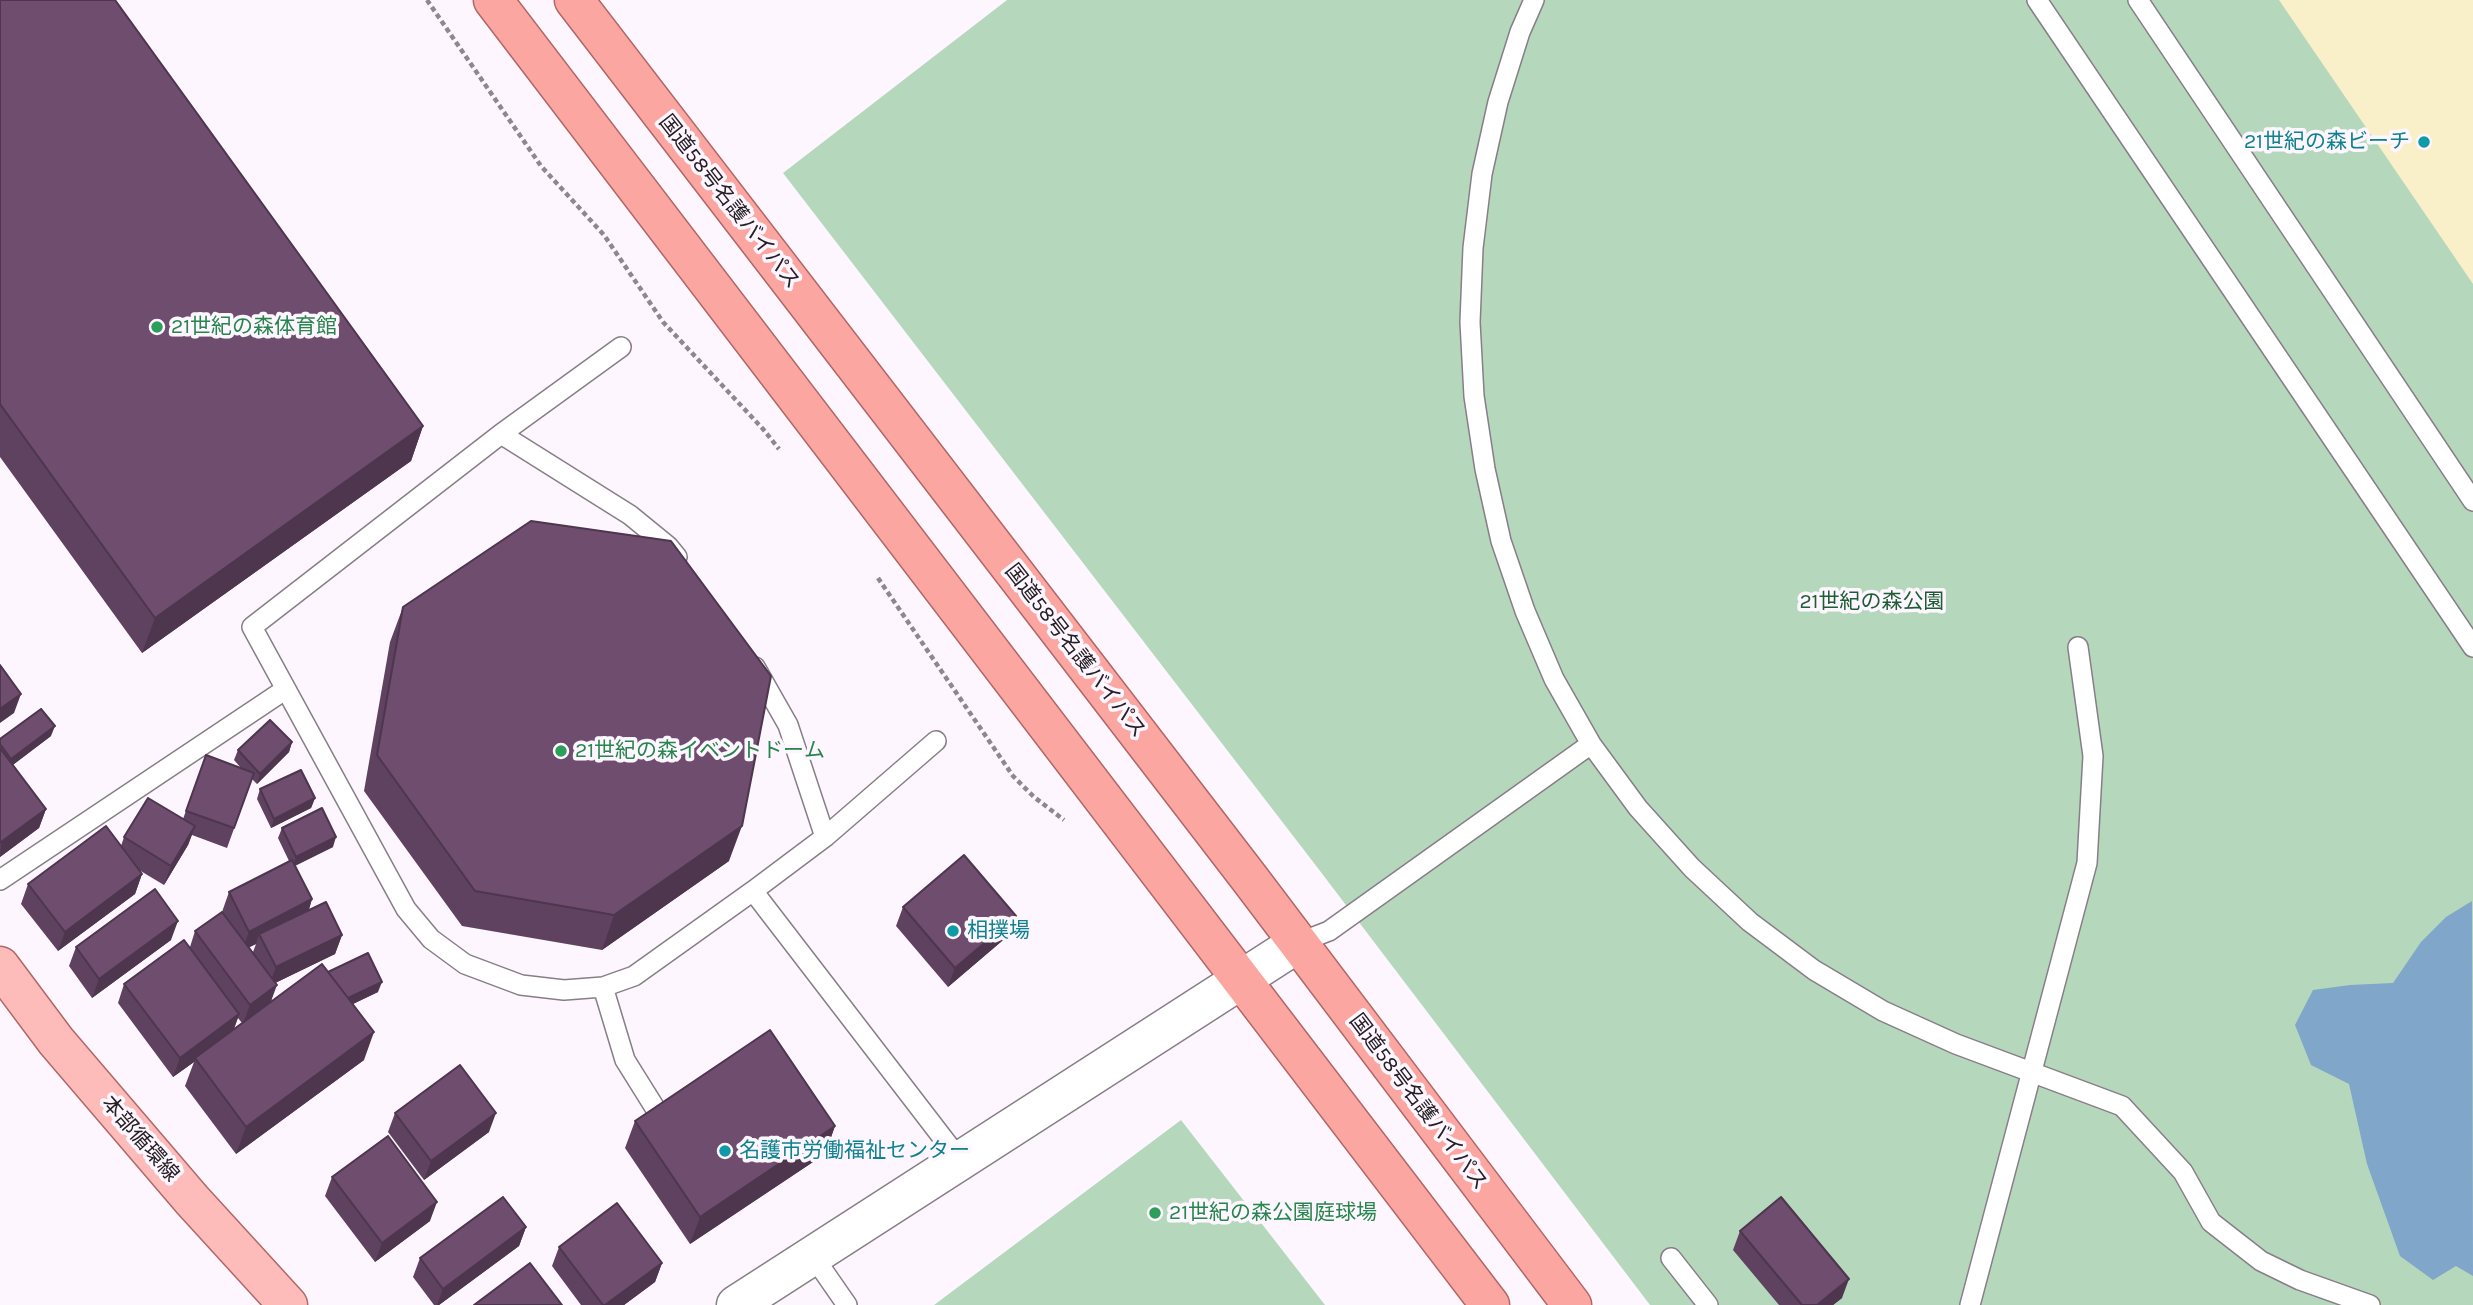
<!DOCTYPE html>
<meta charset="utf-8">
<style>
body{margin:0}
canvas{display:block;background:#fef6fe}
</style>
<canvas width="2473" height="1305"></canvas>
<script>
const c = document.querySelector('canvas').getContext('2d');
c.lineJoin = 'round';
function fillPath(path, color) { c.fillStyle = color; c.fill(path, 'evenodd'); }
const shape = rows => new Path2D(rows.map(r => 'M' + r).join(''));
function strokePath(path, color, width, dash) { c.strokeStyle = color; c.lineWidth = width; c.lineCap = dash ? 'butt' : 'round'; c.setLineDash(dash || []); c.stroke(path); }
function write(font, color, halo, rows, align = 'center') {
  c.font = font + ' Karla,"Noto Sans JP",sans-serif'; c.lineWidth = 7; c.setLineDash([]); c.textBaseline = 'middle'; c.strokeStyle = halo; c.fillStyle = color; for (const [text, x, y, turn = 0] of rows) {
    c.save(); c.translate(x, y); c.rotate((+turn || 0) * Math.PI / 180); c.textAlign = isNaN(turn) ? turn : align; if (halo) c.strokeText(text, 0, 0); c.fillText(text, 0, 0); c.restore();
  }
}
fillPath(shape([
 [1007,0,2473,0,2473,1305,1650,1305,1317,867,783,173],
 [1181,1120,1325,1305,934,1305]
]), '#b5d8bc');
fillPath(shape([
 [2279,0,2473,0,2473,284]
]), '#f9f0ca');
fillPath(shape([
 [2472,901,2473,1276,2456,1266,2433,1280,2400,1256,2367,1164,2349,1084,2311,1065,2295,1025,2313,990,2350,985,2393,983,2421,942,2446,917]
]), '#80a6c9');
const service = shape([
 [1534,0,1520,32,1498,102,1482,174,1473,248,1470,322,1474,396,1485,469,1501,541,1525,611,1554,679,1591,744,1638,808,1692,868,1750,922,1814,970,1883,1011,1956,1044,2122,1106,2183,1172,2211,1222,2261,1261,2300,1280,2370,1305],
 [2037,0,2473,647],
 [2138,0,2473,501],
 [621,347,501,434,252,627,406,909,431,939,465,964,521,985,564,990,603,987,634,976,753,891,825,837,936,741],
 [501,434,630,515,668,546,677,557],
 [755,667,788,725,825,837],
 [0,880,286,689],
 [753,891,959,1159],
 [1298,943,1329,931,1591,744],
 [603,987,625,1060,655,1108],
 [813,1256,847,1305],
 [1671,1258,1708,1305],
 [1970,1305,2087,863,2093,756,2078,647]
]);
const tertiary = shape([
 [736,1305,1298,943]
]);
const primary = shape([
 [0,966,56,1041,192,1200,288,1305]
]);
const trunk = shape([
 [493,0,1490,1305],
 [574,0,1250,879,1572,1305]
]);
strokePath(service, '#877e87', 22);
strokePath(tertiary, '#877e87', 41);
strokePath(primary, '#b06867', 41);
strokePath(trunk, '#b06867', 41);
strokePath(shape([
 [427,0,541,166,604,235,663,322,763,429,779,449],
 [878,578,1013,776,1034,797,1064,820]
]), '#8e888e', 4.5, [5, 3.5]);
strokePath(service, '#fff', 19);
strokePath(tertiary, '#fff', 38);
strokePath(primary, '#fdbcb9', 38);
strokePath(trunk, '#fca6a2', 38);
fillPath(shape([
 [0,0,423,426,411,461,142,653,0,457],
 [403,607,729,861,602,950,462,926,364,791,390,642],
 [51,736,13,765,46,809,39,828,0,857,0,739],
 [292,742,289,752,257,784,252,779,227,848,192,835,188,845,164,885,139,870,142,874,135,894,58,951,21,904,28,884,121,846,124,837,183,819,206,755,241,768,234,760,238,750],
 [260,789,315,798,311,808,271,828,257,799],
 [282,828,333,847,295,866,312,899,309,910,342,935,335,954,275,983,271,1002,328,972,378,992,353,1004,364,1060,236,1154,185,1086,194,1062,173,1077,118,1003,124,984,190,947,195,931,222,912,229,892,289,861,278,838],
 [256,944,253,952,249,947],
 [238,1018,242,1023,234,1029],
 [903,907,1009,935,948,987,896,926],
 [171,940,92,998,69,966,76,947],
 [395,1113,489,1132,424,1180,388,1132],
 [635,1121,835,1126,825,1154,690,1244,625,1148],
 [332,1177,430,1221,375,1262,325,1196],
 [526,1227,519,1246,439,1305,434,1305,413,1277,420,1258],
 [1740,1231,1842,1298,1833,1305,1779,1305,1733,1250],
 [559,1247,662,1263,655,1282,624,1305,581,1305,552,1266]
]), '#5f425f');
fillPath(shape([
 [423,426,411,461,142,653,155,618],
 [21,694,14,713,0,723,0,709],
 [55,726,51,736,7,769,11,759],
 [292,742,289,752,257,784,260,774],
 [315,798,311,808,271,828,274,819],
 [46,809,39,828,0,857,1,842],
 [195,826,188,845,164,885,171,866],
 [742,826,729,861,602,950,614,915],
 [336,837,333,847,292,867,296,857],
 [142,874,135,894,58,951,65,932],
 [312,899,306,918,259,934,256,944,242,951,249,932],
 [1016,916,1009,935,948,987,955,968],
 [178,921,171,940,92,998,99,979],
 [342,935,335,954,269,986,276,967],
 [382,982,378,992,338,1011,341,1002],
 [277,985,270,1004,243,1024,250,1005],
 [239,1014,232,1034,195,1058,194,1062,173,1077,180,1058],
 [374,1032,364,1060,236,1154,246,1127],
 [496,1113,489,1132,424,1180,431,1161],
 [835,1126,825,1154,690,1244,700,1217],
 [437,1202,430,1221,375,1262,382,1243],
 [526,1227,519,1246,439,1305,437,1305,443,1289],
 [662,1263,655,1282,624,1305,605,1305],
 [1849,1279,1842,1298,1833,1305,1817,1305]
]), '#4d364e');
const building = shape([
 [0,0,115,0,423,426,155,618,0,404,0,0],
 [531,521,671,541,771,676,742,826,614,915,475,891,377,755,403,607,531,521],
 [0,665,21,694,0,709,0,665],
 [41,709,55,726,11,759,0,744,0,739,41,709],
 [270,720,292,742,260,774,238,750,270,720],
 [0,748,46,809,1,842,0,841,0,748],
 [206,755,254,773,234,828,186,811,206,755],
 [301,770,315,798,274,819,260,789,301,770],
 [148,798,195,826,171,866,124,837,148,798],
 [322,808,336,837,296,857,282,828,322,808],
 [106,826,142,874,65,932,28,884,106,826],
 [964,855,1016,916,955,968,903,907,964,855],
 [292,860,312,899,249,932,229,892,292,860],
 [155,889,178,921,99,979,76,947,155,889],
 [326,902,342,935,276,967,259,934,326,902],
 [222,912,277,985,250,1005,195,931,222,912],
 [184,940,239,1014,180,1058,124,984,184,940],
 [368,953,382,982,348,998,328,972,368,953],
 [322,964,374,1032,246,1127,195,1058,322,964],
 [770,1030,835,1126,700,1217,635,1121,770,1030],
 [460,1065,496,1113,431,1161,395,1113,460,1065],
 [388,1136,437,1202,382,1243,332,1177,388,1136],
 [503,1197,526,1227,443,1289,420,1258,503,1197],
 [1781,1197,1849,1279,1817,1305,1802,1305,1740,1231,1781,1197],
 [617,1203,662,1263,605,1305,603,1305,559,1247,617,1203],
 [530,1263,562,1305,474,1305,530,1263]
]);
fillPath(building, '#6e4d6f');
strokePath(building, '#4d364e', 2);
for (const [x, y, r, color] of [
 [2424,142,7,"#0f9aa8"],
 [157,327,7,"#2e9e5b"],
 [561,751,7,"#2e9e5b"],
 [953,931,7,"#0f9aa8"],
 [725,1151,7,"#0f9aa8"],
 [1155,1213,7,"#2e9e5b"]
]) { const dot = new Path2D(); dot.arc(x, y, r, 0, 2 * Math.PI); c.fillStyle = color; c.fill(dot); strokePath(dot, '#fef6fe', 2.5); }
write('21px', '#0d838f', '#fef6fe', [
 ["21世紀の森ビーチ",2410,142,"right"],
 ["相撲場",967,931],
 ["名護市労働福祉センター",739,1151]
], 'left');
write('21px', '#242024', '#fef6fe', [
 ["国道58号名護バイパス",729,202,52],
 ["国道58号名護バイパス",1075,651,52],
 ["国道58号名護バイパス",1418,1102,53],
 ["本部循環線",140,1139,49]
]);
write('21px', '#27864d', '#fef6fe', [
 ["21世紀の森体育館",171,327],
 ["21世紀の森イベントドーム",575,751],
 ["21世紀の森公園庭球場",1169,1213]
], 'left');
write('21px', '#1e5e34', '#fef6fe', [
 ["21世紀の森公園",1872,602]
]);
</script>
